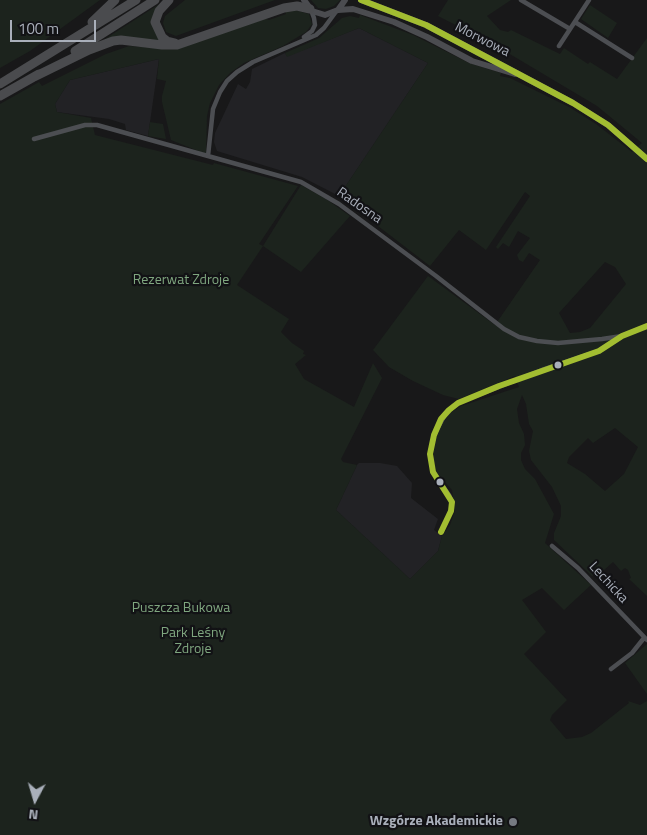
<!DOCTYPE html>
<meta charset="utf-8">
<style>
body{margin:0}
#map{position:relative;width:647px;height:835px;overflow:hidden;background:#181819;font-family:"Titillium Web",sans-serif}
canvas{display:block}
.north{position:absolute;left:10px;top:775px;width:50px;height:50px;-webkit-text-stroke:4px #121215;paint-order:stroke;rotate:186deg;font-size:14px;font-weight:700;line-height:20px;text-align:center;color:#a9afba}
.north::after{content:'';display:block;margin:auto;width:18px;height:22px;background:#a9afba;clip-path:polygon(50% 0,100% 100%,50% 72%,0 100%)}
.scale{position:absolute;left:10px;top:20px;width:86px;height:22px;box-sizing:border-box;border:2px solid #a9afba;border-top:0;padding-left:6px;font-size:15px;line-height:18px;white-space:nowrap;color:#a9afba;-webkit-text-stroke:4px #121215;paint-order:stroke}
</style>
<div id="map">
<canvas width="647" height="835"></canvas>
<div class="north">N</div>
<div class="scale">100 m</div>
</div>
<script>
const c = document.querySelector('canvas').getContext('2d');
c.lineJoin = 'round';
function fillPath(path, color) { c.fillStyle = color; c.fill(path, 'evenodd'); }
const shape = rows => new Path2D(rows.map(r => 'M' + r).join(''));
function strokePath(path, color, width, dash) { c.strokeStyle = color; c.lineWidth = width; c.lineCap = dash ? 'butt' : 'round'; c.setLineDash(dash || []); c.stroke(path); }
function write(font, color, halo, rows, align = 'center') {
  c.font = font + ' "Titillium Web",sans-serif'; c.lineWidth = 4.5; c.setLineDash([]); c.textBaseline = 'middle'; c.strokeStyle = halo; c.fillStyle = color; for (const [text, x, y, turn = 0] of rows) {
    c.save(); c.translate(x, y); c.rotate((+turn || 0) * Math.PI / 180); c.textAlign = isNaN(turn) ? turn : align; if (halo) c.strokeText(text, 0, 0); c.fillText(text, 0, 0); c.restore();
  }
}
fillPath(shape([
 [359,28,428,63,339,196,302,177,217,151,214,142,215,133,238,84,246,89,250,82,252,69,285,53,287,56],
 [159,59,148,136,126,130,125,124,109,119,57,112,55,104,70,80],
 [359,463,380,463,397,466,412,483,411,498,438,519,434,530,442,536,438,551,410,579,336,510,357,465]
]), '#222225');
fillPath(shape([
 [0,0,100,0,30,51,0,68],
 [185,0,275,0,176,36,166,32,163,23,165,16],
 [311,0,340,0,334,6,326,9,318,8],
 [448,0,511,0,487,16,500,30,508,32,511,30,560,54,564,48,588,64,590,62,617,79,647,38,647,596,629,579,631,578,628,570,625,568,621,571,613,562,604,570,592,576,554,540,554,533,561,516,561,506,552,487,531,460,529,451,533,431,529,424,526,404,522,395,517,409,519,423,524,434,525,445,521,453,521,460,525,469,535,479,554,514,545,543,591,585,564,610,542,588,522,600,546,632,524,654,567,700,552,715,550,720,566,739,582,737,591,733,629,703,628,701,640,705,647,701,647,835,0,835,0,104,39,82,42,86,106,54,129,46,174,49,263,18,269,20,286,14,285,10,291,9,309,14,312,24,306,32,283,46,244,63,230,73,219,85,210,103,207,116,206,154,171,140,162,102,162,96,166,81,157,79,159,59,70,80,55,104,57,112,91,118,95,135,213,165,214,163,298,186,259,244,263,246,301,185,326,199,350,216,301,272,263,246,237,285,289,319,281,332,292,343,304,351,303,354,306,355,295,364,304,379,354,407,373,363,382,378,341,459,343,462,357,465,336,510,410,579,438,551,442,536,450,525,455,511,452,490,437,473,434,463,434,450,437,435,443,423,450,413,461,406,519,387,515,376,459,399,443,395,413,381,389,367,373,350,428,276,495,325,540,260,529,253,523,262,519,260,517,255,530,238,518,231,509,247,503,243,498,249,496,247,530,196,525,192,486,250,459,230,430,266,339,196,428,63,359,28,287,57,285,53,319,38,342,18,350,16,359,18,360,15,413,35,469,63,501,73,500,76,510,78,569,107,596,124,632,152,642,143,597,106,493,44,438,16],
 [605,262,615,267,626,284,590,328,580,332,570,333,559,313],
 [615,428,638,447,624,474,605,491,585,474,567,463,569,457,588,438,593,443],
 [161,3,159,9,159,39,158,41,105,39],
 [590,5,617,23,608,38,581,19],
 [150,122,163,124,166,139,148,136],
 [647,644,647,694,625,663]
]), '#1c231d');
strokePath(shape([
 [521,0,570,29],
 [575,22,632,58],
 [304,37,312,31,315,25,314,18,311,10],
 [559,46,589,0],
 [34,139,85,125,97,125,301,182,339,204,436,276,504,329,519,337,537,341,558,343,602,339,622,336,647,326],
 [208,156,213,109,220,92,227,81,237,72,253,62,316,35,324,28,335,13],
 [441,532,451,511,452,502,449,495,433,472,430,454,434,435,446,413,458,403,542,370,599,351,621,337],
 [552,546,578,568,647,640],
 [611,669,632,653,644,638]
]), '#4c4e52', 4.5);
strokePath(shape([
 [304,0,312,11,325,15,338,10,345,0],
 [361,0,426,25,573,103,608,125,647,159],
 [338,10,353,9,394,22,427,37,472,61,515,74]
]), '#4b4c50', 6);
strokePath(shape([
 [169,0,159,11,155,22,162,37,167,41,175,43],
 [92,22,115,0],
 [75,51,155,0],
 [34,77,89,50,113,41,121,40,162,45,177,45,284,8,297,6,310,9],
 [0,84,136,0],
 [0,96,39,74]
]), '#4a4b4e', 9);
strokePath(shape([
 [361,0,426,25,573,103,608,125,647,159],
 [441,532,451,511,452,502,433,472,430,454,434,435,441,419,449,410,458,403,499,386,599,351,622,336,647,326]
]), '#a2bd31', 6);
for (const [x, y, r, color] of [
 [558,365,4.5,"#a9afba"],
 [440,482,4.5,"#a9afba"],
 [513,822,5,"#767a82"]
]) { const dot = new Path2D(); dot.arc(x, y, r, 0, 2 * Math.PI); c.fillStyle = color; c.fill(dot); strokePath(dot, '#121215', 2); }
write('14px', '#a9afba', '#121215', [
 ["Morwowa",482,40,27],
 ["Radosna",359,206,35],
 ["Lechicka",608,583,47]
]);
write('14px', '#7fa67f', '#121215', [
 ["Rezerwat Zdroje",181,281],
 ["Puszcza Bukowa",181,609],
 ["Park Leśny",193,634],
 ["Zdroje",193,650]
]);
write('bold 14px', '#a9afba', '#121215', [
 ["Wzgórze Akademickie",503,822]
], 'right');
</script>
